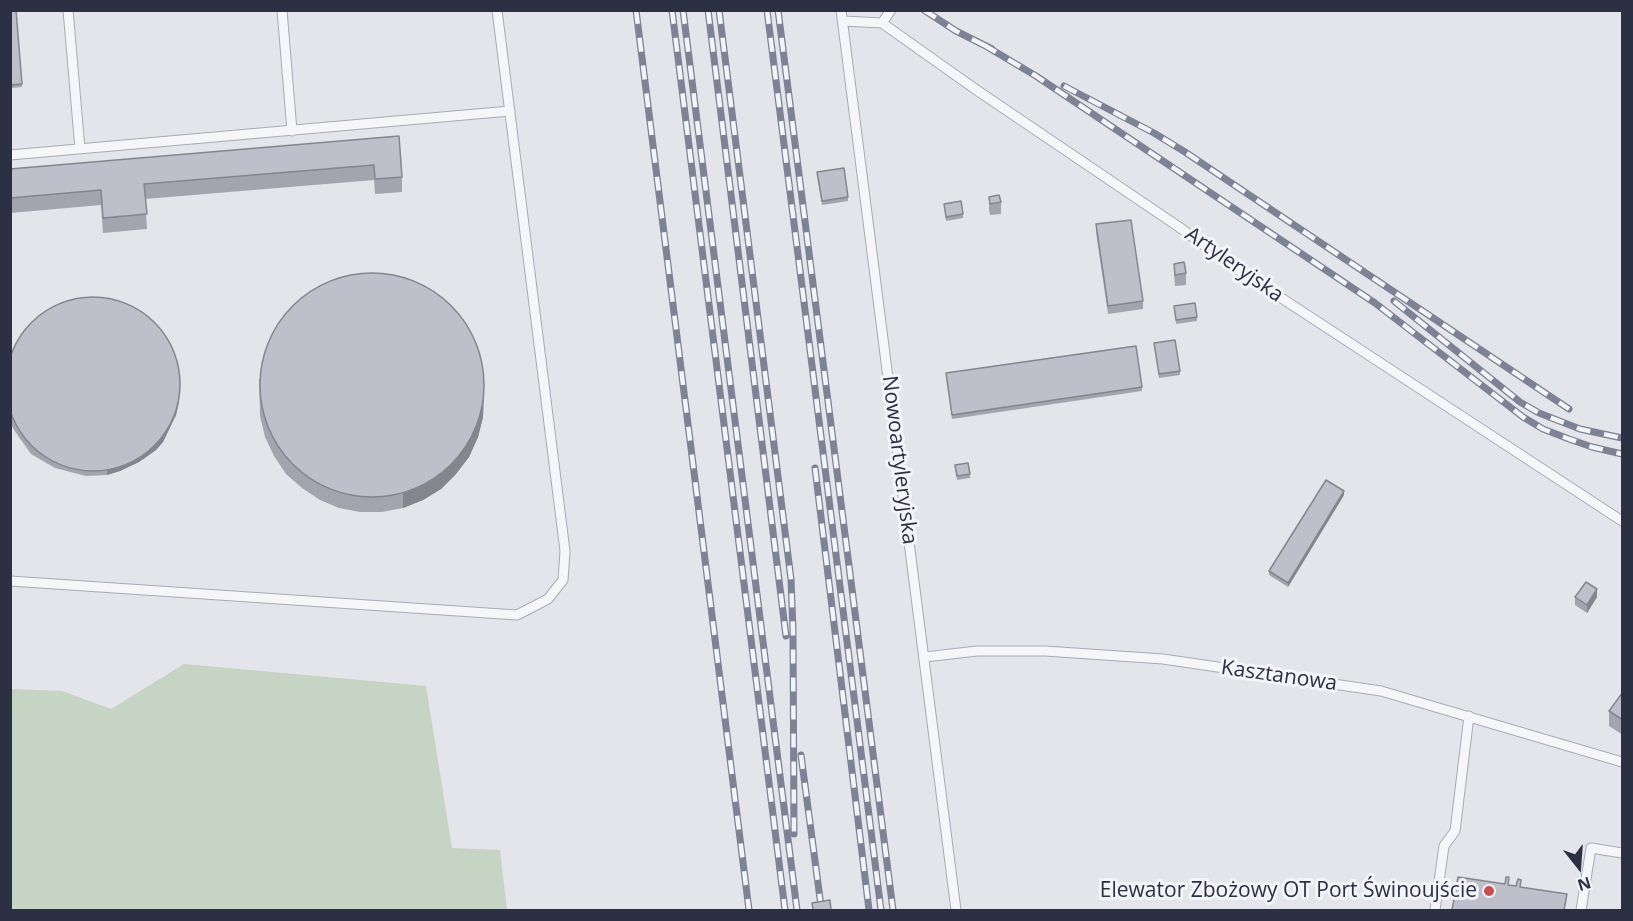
<!DOCTYPE html>
<meta charset="utf-8">
<style>
body{margin:0}
#map{position:relative;width:1633px;height:921px;overflow:hidden;background:#e3e5eb;font-family:"Open Sans",sans-serif}
canvas{display:block}
.frame{position:absolute;inset:0;border:12px solid #2b3043;pointer-events:none}
.north{position:absolute;left:1549px;top:837px;width:60px;height:60px;-webkit-text-stroke:4px #f3f4f8;paint-order:stroke;rotate:163deg;font-size:16px;font-weight:700;line-height:24px;text-align:center;color:#2b3043}
.north::after{content:'';display:block;margin:auto;width:21px;height:27px;background:#2b3043;clip-path:polygon(50% 0,100% 100%,50% 72%,0 100%)}
</style>
<div id="map">
<canvas width="1633" height="921"></canvas>
<div class="frame"></div>
<div class="north">N</div>
</div>
<script>
const c = document.querySelector('canvas').getContext('2d');
c.lineJoin = 'round';
function fillPath(path, color) { c.fillStyle = color; c.fill(path, 'evenodd'); }
const shape = rows => new Path2D(rows.map(r => 'M' + r).join(''));
function strokePath(path, color, width, dash) { c.strokeStyle = color; c.lineWidth = width; c.lineCap = dash ? 'butt' : 'round'; c.setLineDash(dash || []); c.stroke(path); }
function write(font, color, halo, rows, align = 'center') {
  c.font = font + ' "Open Sans",sans-serif'; c.lineWidth = 6; c.setLineDash([]); c.textBaseline = 'middle'; c.strokeStyle = halo; c.fillStyle = color; for (const [text, x, y, turn = 0] of rows) {
    c.save(); c.translate(x, y); c.rotate((+turn || 0) * Math.PI / 180); c.textAlign = isNaN(turn) ? turn : align; if (halo) c.strokeText(text, 0, 0); c.fillText(text, 0, 0); c.restore();
  }
}
fillPath(shape([
 [184,664,426,686,452,848,500,850,507,910,11,910,11,689,62,691,111,709]
]), '#c6d4c4');
const lane = shape([
 [68,10,80,149],
 [282,10,292,131],
 [841,10,956,910],
 [843,21,882,23,978,91,1179,227,1231,265,1622,521],
 [882,23,891,10],
 [10,155,510,111],
 [10,581,517,615,548,599,563,580,565,551,497,10],
 [925,657,977,651,1045,651,1163,659,1381,691,1622,762],
 [1435,910,1444,846,1455,831,1469,716],
 [1581,910,1591,848,1622,853]
]);
strokePath(lane, '#a8abb5', 11);
strokePath(lane, '#f6f6f9', 9);
const rail = shape([
 [636,10,749,910],
 [672,10,785,910],
 [683,10,797,910],
 [708,10,786,636],
 [719,10,791,579,793,630,794,834],
 [767,10,881,910],
 [778,10,893,910],
 [924,10,956,31,992,49],
 [984,45,1036,76,1375,303,1523,417,1543,429,1569,439,1592,447,1622,454],
 [1064,86,1154,133,1185,152,1569,409],
 [1394,301,1520,402,1539,413,1580,429,1622,438],
 [815,468,869,910],
 [801,755,821,906]
]);
strokePath(rail, '#7d8294', 7);
strokePath(rail, '#f3f4f8', 4.5, [14]);
fillPath(shape([
 [10,10,22,84,22,87,10,88],
 [399,136,402,177,402,192,375,194,374,180,145,199,147,229,103,233,101,205,10,213,10,169],
 [817,172,848,197,848,201,822,205],
 [989,197,1001,202,1001,214,990,215,989,209],
 [944,204,963,214,963,218,946,221],
 [1096,224,1143,301,1143,309,1108,314,1096,232],
 [1174,264,1186,273,1186,285,1175,286,1174,275],
 [1174,306,1197,317,1197,321,1176,324],
 [1154,343,1180,371,1180,375,1159,378],
 [10,349,179,402,176,415,163,442,156,450,139,462,120,471,107,475,86,476,55,468,31,454,14,430,10,422],
 [946,373,1142,387,1142,391,952,419],
 [259,379,484,395,483,417,478,437,469,457,456,474,441,489,423,500,403,508,382,512,360,512,339,508,320,500,302,488,286,474,274,456,265,437,260,416],
 [955,465,970,474,970,478,957,480],
 [1344,495,1288,587,1269,575,1269,571],
 [1575,597,1597,597,1587,613,1575,605],
 [1623,692,1623,735,1609,726,1609,711]
]), '#a3a5ae');
fillPath(shape([
 [180,377,179,402,176,415,163,442,156,450,139,462,120,471,107,475,107,471],
 [484,380,483,417,478,437,469,457,456,474,441,489,423,500,403,508,403,493],
 [1344,491,1344,495,1288,587,1288,583],
 [1597,589,1597,597,1587,613,1587,605]
]), '#84868d');
const building = shape([
 [10,10,16,10,22,84,10,85,10,10],
 [399,136,402,177,375,179,374,165,144,184,147,214,103,218,101,190,10,198,10,169,399,136],
 [844,168,848,197,822,201,817,172,844,168],
 [999,195,1001,202,990,204,989,197,999,195],
 [961,201,963,214,946,217,944,204,961,201],
 [1131,220,1143,301,1108,306,1096,224,1131,220],
 [1184,262,1186,273,1175,275,1174,264,1184,262],
 '260 385a112 112 0 1 1 224 0a112 112 0 1 1-224 0Z',
 '6 384a87 87 0 1 1 174 0a87 87 0 1 1-174 0Z',
 [1195,303,1197,317,1176,320,1174,306,1195,303],
 [1175,340,1180,371,1159,374,1154,343,1175,340],
 [1136,346,1142,387,952,415,946,373,1136,346],
 [968,463,970,474,957,476,955,465,968,463],
 [1326,480,1344,491,1288,583,1269,571,1326,480],
 [1586,582,1597,589,1587,605,1575,597,1586,582],
 [1623,692,1623,720,1609,711,1623,692],
 [1458,877,1505,884,1506,877,1509,877,1508,885,1516,886,1518,879,1521,880,1520,887,1567,894,1564,910,1452,910,1458,877],
 [830,900,831,910,813,910,812,903,830,900]
]);
fillPath(building, '#bdc0ca');
strokePath(building, '#84868d', 1.5);
for (const [x, y, r, color] of [
 [1489,891,6,"#cb4c4d"]
]) { const dot = new Path2D(); dot.arc(x, y, r, 0, 2 * Math.PI); c.fillStyle = color; c.fill(dot); strokePath(dot, '#f3f4f8', 2); }
write('21px', '#2b3043', '#f3f4f8', [
 ["Artyleryjska",1234,265,35],
 ["Nowoartyleryjska",899,460,83],
 ["Kasztanowa",1279,676,8]
]);
write('21px', '#2b3043', '#f3f4f8', [
 ["Elewator Zbożowy OT Port Świnoujście",1477,891]
], 'right');
</script>
